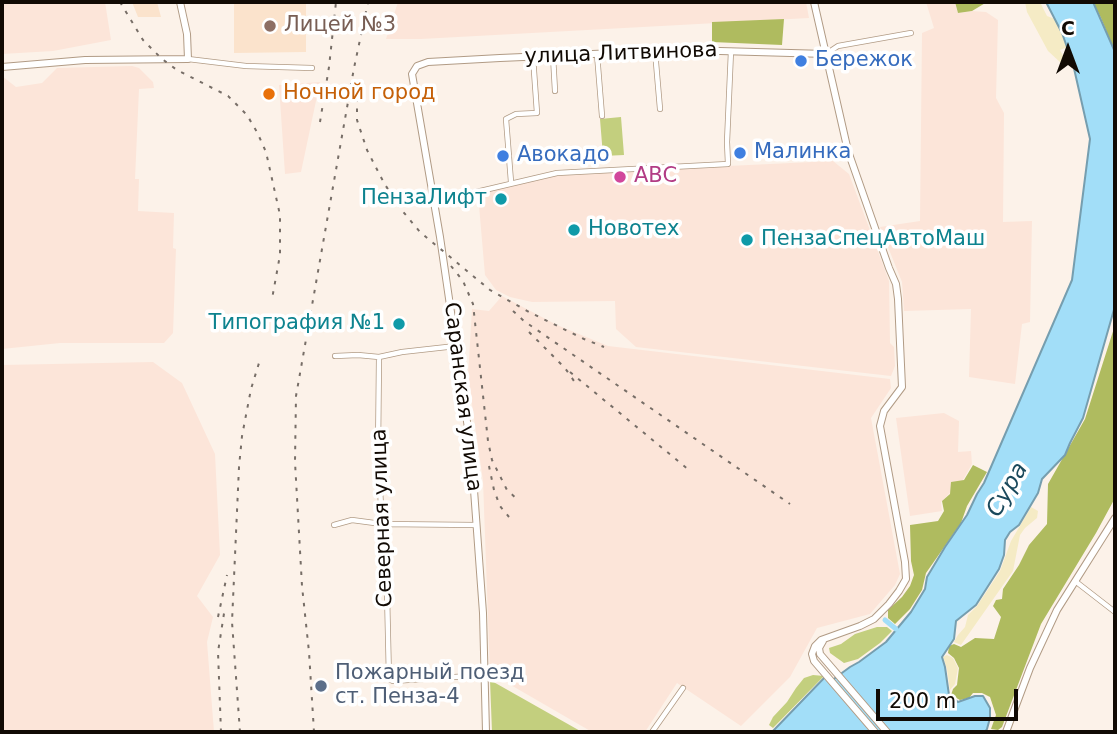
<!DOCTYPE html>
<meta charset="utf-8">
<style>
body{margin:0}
#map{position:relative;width:1117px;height:734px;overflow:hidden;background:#fcf2e9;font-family:"DejaVu Sans",sans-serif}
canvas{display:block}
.frame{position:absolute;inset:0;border:4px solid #110a04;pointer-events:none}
.north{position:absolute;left:1033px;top:14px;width:70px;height:70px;-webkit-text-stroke:5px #fff;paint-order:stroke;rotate:0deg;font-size:19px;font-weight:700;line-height:28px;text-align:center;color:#110a04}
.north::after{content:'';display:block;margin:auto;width:24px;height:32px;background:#110a04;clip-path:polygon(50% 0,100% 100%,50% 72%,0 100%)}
.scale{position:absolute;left:876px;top:689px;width:142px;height:32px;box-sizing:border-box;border:4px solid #110a04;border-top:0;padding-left:9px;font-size:21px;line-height:24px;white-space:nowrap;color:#110a04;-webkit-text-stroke:5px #fff;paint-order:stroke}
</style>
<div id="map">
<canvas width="1117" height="734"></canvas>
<div class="frame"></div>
<div class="north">С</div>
<div class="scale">200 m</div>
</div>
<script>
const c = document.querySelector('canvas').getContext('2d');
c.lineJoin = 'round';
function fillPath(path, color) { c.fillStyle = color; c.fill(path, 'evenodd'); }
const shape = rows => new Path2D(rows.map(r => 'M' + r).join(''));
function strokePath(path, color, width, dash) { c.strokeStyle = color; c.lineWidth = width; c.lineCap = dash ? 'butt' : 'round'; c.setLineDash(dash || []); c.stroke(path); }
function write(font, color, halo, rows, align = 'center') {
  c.font = font + ' "DejaVu Sans",sans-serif'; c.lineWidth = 7; c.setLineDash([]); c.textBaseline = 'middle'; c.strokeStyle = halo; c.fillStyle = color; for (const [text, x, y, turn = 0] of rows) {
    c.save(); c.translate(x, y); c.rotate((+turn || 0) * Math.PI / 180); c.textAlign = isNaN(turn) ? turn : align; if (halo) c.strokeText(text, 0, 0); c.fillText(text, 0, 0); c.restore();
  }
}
fillPath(shape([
 [132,2,157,2,161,17,138,17],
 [234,2,306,2,306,52,234,53]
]), '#fbe3cc');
fillPath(shape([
 [2,2,105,2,111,40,53,51,2,54],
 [398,2,806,2,809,18,421,39,386,39],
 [926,2,955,2,958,13,972,11,986,12,998,20,996,98,1004,113,1003,222,1032,221,1030,322,1022,324,1015,384,969,377,971,309,904,311,902,282,880,227,920,221,922,33,934,28],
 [132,66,139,68,153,82,154,88,139,89,135,179,139,179,138,211,174,213,173,248,176,249,173,333,164,343,60,343,2,349,2,76,16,87,42,83,57,68],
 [320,82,301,172,285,174,279,85],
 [833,161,849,174,889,281,890,343,894,347,895,366,891,376,636,347,616,329,615,301,532,302,510,297,496,290,485,275,478,194,560,174],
 [502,296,557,325,608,346,890,379,891,388,871,418,900,574,895,585,870,614,817,628,790,677,741,726,677,683,645,732,592,732,490,673,483,481,468,376,472,309,489,311],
 [153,362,182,383,215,454,220,555,197,596,213,617,207,642,214,732,2,732,2,365],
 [944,413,959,421,958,452,971,451,972,464,963,480,941,502,942,511,910,516,896,418]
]), '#fce5d9');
fillPath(shape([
 [621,117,624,155,603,156,600,119],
 [877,627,887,627,892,631,880,643,858,659,844,663,830,653,829,648,841,644,855,634],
 [813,675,824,676,773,728,769,725,773,717,787,702,796,688,804,678],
 [490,680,582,732,492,732]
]), '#c3cf7e');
fillPath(shape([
 [955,2,987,2,972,11,958,13],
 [1093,2,1115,2,1115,52,1101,18],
 [784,19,782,45,712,42,712,22],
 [1115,325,1115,498,1096,533,1041,624,1002,727,998,730,991,729,996,715,990,697,982,693,973,693,969,698,960,700,951,695,953,689,957,685,959,668,954,658,948,653,949,646,954,644,961,647,975,638,994,639,1001,617,993,606,996,600,1002,599,1003,589,1019,565,1029,545,1047,524,1048,484,1085,419],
 [973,465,987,472,967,506,961,523,926,573,922,590,910,609,895,624,888,618,888,610,902,597,910,586,914,575,911,561,910,525,938,521,944,511,942,501,950,494,951,482,964,480]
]), '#afbb5f');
fillPath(shape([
 [1025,2,1040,2,1047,16,1055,19,1062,33,1067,47,1060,50,1066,62,1061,63,1048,51,1027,12],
 [1031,507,1038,511,1037,518,1025,528,1020,535,1013,571,961,645,954,642,958,635,965,627,968,615,977,606,1000,571,1011,541],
 [947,655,953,658,958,668,955,684,950,690,947,669,943,657]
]), '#f5ebc5');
const water = shape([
 [1046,2,1093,2,1115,52,1115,306,1083,418,1070,443,1065,455,1042,479,1038,493,1019,525,1010,532,1005,540,1004,555,999,569,976,605,956,621,954,639,942,657,945,667,949,695,958,702,975,696,983,696,990,708,990,718,987,729,985,732,772,732,826,676,831,681,850,667,859,662,886,642,911,612,925,589,927,577,945,547,967,515,977,494,984,483,1072,280,1090,139,1073,64,1062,33,1046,2]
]);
fillPath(water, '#a2def8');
strokePath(water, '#769eaf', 2);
strokePath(shape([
 [885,620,896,629]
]), '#a2def8', 5);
const minor = shape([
 [655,51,660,109],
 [597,54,602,116],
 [826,54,838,46,911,33],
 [553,56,555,91],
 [188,59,246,66,312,68],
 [511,182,506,119,516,114,537,113,533,57],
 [434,199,476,192,557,173,728,164,727,142,731,51],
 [335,356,358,355,379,357,402,352,456,346],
 [379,357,378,453,382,524,386,549,389,679,393,681,485,675],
 [334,525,352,520,382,524,476,525],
 [1075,581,1115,612],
 [652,732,683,688]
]);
const major = shape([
 [814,2,848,151,889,268,896,284,898,299,902,387,884,411,880,426,905,562,906,579,899,591,889,604,874,619,860,626,821,640,815,646,812,654,814,661,820,668,875,732],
 [2,67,85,60,188,59,187,34,180,2],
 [823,641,819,648,820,654,887,732],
 [486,732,483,613,471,449,440,237,412,74,417,66,428,62,500,58,685,50,826,54],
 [1006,732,1030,668,1057,610,1115,518]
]);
strokePath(minor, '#b19b85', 6);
strokePath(major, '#b19b85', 8);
strokePath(minor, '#fff', 4.5);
strokePath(major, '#fff', 6);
strokePath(shape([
 [120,2,143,40,162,59,177,70,228,96,247,115,257,132,266,152,280,215,280,255,272,299],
 [357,98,357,120,367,150,384,183,400,208,420,232,490,290,529,312,584,339,604,347],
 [320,122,329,67,336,2],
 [451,266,463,281,473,304,488,441,492,460,507,490,517,499],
 [513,311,524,321,790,504],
 [529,332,565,368,574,381],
 [570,372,689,470],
 [489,466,494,490,500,506,509,517],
 [218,617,227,575],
 [221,732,218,652,225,607],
 [240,732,232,622,239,467,242,436,251,389,259,363],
 [314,732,309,652,302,586,295,462,296,396,354,68,368,2]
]), '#776e67', 2, [3.5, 7]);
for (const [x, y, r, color] of [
 [270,26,7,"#8d6e63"],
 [801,61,7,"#3f7fe0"],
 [269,94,7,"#e8710a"],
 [740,153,7,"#3f7fe0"],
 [503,156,7,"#3f7fe0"],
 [620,177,7,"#d1479c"],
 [501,199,7,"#0f9aa8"],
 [574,230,7,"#0f9aa8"],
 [747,240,7,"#0f9aa8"],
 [399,324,7,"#0f9aa8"],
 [321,686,7,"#5c6f8a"]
]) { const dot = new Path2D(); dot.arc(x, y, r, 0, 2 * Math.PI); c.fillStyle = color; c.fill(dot); strokePath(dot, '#fff', 2.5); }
write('21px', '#785e54', '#fff', [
 ["Лицей №3",284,26]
], 'left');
write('21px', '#110a04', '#fff', [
 ["улица Литвинова",621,54,-2],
 ["Саранская улица",462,397,83],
 ["Северная улица",383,518,-92]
]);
write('21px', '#366cbe', '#fff', [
 ["Бережок",815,61],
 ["Малинка",754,153],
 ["Авокадо",517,156]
], 'left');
write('21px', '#c56008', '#fff', [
 ["Ночной город",283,94]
], 'left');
write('21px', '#b23c85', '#fff', [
 ["ABC",634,177]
], 'left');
write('21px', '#0d838f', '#fff', [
 ["ПензаЛифт",487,199],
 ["Новотех",588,230,"left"],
 ["ПензаСпецАвтоМаш",761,240,"left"],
 ["Типография №1",385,324]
], 'right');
write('21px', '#4e5e75', '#fff', [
 ["Пожарный поезд",335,674],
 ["ст. Пенза-4",335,698]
], 'left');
write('italic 23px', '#1a495c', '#fff', [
 ["Сура",1008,490,-60]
]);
</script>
